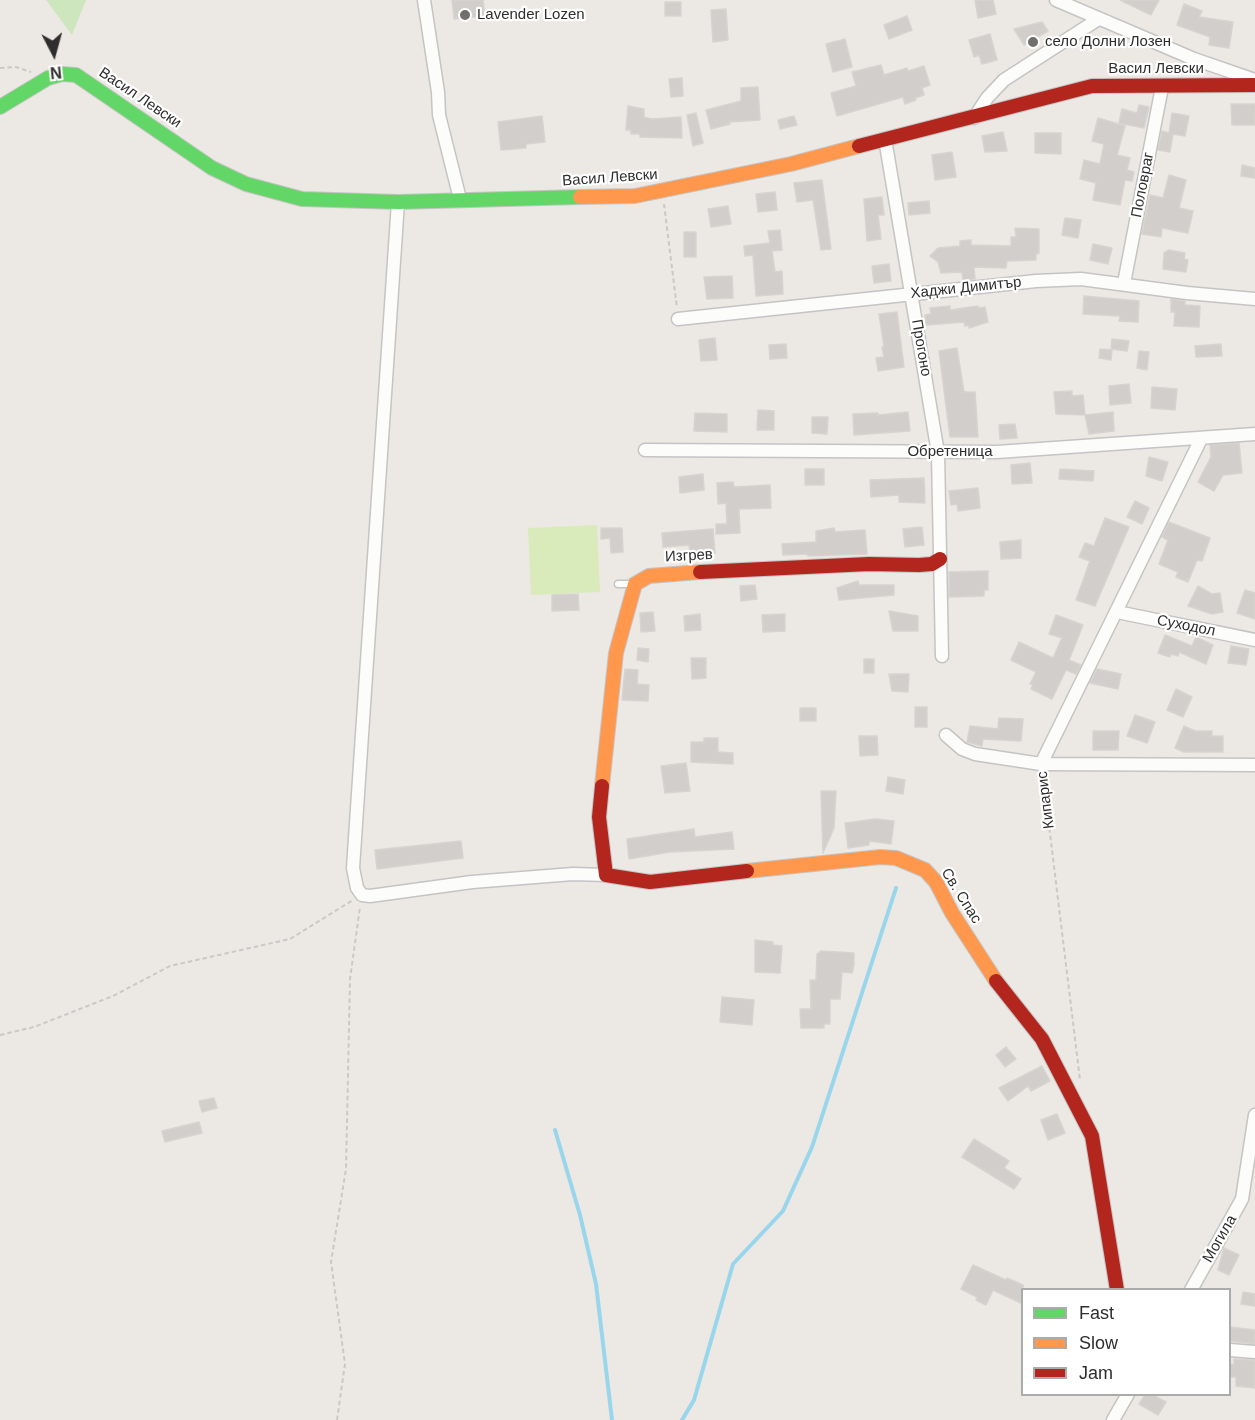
<!DOCTYPE html>
<meta charset="utf-8">
<style>
body{margin:0}
#map{position:relative;width:1255px;height:1420px;overflow:hidden;background:#ece8e4;font-family:Arial,sans-serif}
canvas{display:block}
.legend{position:absolute;left:1021px;top:1288px;width:210px;height:108px;box-sizing:border-box;background:#fff;border:2px solid #ababab;margin:0;padding:8px 10px;list-style:none;font-size:18px;color:#2e2e2e}
.legend li{display:flex;align-items:center;gap:12px;height:30px}
.legend b{width:30px;border:2px solid #ababab}
.north{position:absolute;left:24px;top:24px;width:60px;height:60px;-webkit-text-stroke:4px #fff;paint-order:stroke;rotate:174deg;font-size:16px;font-weight:700;line-height:24px;text-align:center;color:#2e2e2e}
.north::after{content:'';display:block;margin:auto;width:21px;height:27px;background:#2e2e2e;clip-path:polygon(50% 0,100% 100%,50% 72%,0 100%)}
</style>
<div id="map">
<canvas width="1255" height="1420"></canvas>
<ul class="legend">
<li><b style="height:8px;background:#63d668"></b>Fast</li>
<li><b style="height:8px;background:#ff974d"></b>Slow</li>
<li><b style="height:8px;background:#b3261e"></b>Jam</li>
</ul>
<div class="north">N</div>
</div>
<script>
const c = document.querySelector('canvas').getContext('2d');
c.lineJoin = 'round';
function fillPath(path, color) { c.fillStyle = color; c.fill(path, 'evenodd'); }
const shape = rows => new Path2D(rows.map(r => 'M' + r).join(''));
function strokePath(path, color, width, dash) { c.strokeStyle = color; c.lineWidth = width; c.lineCap = dash ? 'butt' : 'round'; c.setLineDash(dash || []); c.stroke(path); }
function write(font, color, halo, rows, align = 'center') {
  c.font = font + ' Arial,sans-serif'; c.lineWidth = 4.5; c.setLineDash([]); c.textBaseline = 'middle'; c.strokeStyle = halo; c.fillStyle = color; for (const [text, x, y, turn = 0] of rows) {
    c.save(); c.translate(x, y); c.rotate((+turn || 0) * Math.PI / 180); c.textAlign = isNaN(turn) ? turn : align; if (halo) c.strokeText(text, 0, 0); c.fillText(text, 0, 0); c.restore();
  }
}
fillPath(shape([
 [46,0,86,0,72,35]
]), '#cee6be');
fillPath(shape([
 [597,525,600,592,531,595,528,528]
]), '#d9eabb');
strokePath(shape([
 [555,1130,580,1215,596,1284,612,1420],
 [682,1420,694,1400,733,1264,783,1211,812,1147,896,888]
]), '#99d6ec', 4);
const building = shape([
 [452,0,483,0,485,16,454,19,452,0],
 [975,0,993,0,996,14,978,18,975,0],
 [1120,0,1159,0,1151,15,1120,0],
 [665,2,681,2,681,16,665,16,665,2],
 [1184,4,1202,11,1199,17,1233,22,1229,48,1209,45,1210,37,1177,25,1184,4],
 [726,9,728,40,713,42,711,10,726,9],
 [907,16,912,30,889,39,884,25,907,16],
 [1042,22,1048,31,1024,45,1014,29,1042,22],
 [990,34,997,60,982,64,979,55,974,57,969,40,990,34],
 [845,39,852,67,833,72,826,44,845,39],
 [881,65,884,75,907,68,908,71,924,66,930,85,922,88,924,95,915,98,916,100,905,104,903,97,837,116,831,93,856,86,852,72,881,65],
 [682,78,683,96,671,97,669,79,682,78],
 [758,87,760,120,729,122,730,124,711,129,706,110,741,101,741,88,758,87],
 [1231,104,1255,104,1255,125,1232,125,1231,104],
 [1139,105,1149,107,1144,128,1119,123,1122,109,1137,113,1139,105],
 [628,106,644,109,644,117,651,119,681,117,682,138,640,137,640,134,631,134,631,130,626,130,628,106],
 [696,113,703,143,693,146,687,115,696,113],
 [1172,113,1189,116,1185,136,1173,134,1170,152,1158,150,1162,131,1169,133,1172,113],
 [542,116,545,142,526,144,526,148,501,150,498,122,542,116],
 [794,116,797,125,780,129,778,120,794,116],
 [1098,118,1125,126,1117,155,1130,158,1127,170,1134,172,1132,181,1125,180,1120,205,1093,200,1096,183,1080,179,1084,160,1100,164,1104,144,1092,141,1098,118],
 [1003,132,1007,151,985,152,982,136,1003,132],
 [1035,133,1061,133,1061,154,1035,153,1035,133],
 [952,152,956,177,935,180,932,155,952,152],
 [1242,165,1255,168,1255,178,1241,176,1242,165],
 [1169,175,1186,180,1179,208,1193,211,1188,233,1162,228,1161,237,1142,234,1150,195,1163,198,1169,175],
 [822,180,831,249,821,250,813,200,797,202,794,183,822,180],
 [775,192,777,210,758,212,756,194,775,192],
 [882,197,884,215,878,215,881,239,867,241,864,199,882,197],
 [929,201,930,213,909,215,908,203,929,201],
 [728,206,731,224,711,227,708,209,728,206],
 [1065,218,1081,220,1078,238,1062,235,1065,218],
 [1015,228,1039,229,1039,253,1036,254,1036,260,1007,261,1006,268,974,267,975,279,963,280,962,272,941,273,938,262,930,256,938,248,960,246,960,241,971,240,971,245,1011,246,1011,237,1016,237,1015,228],
 [780,230,782,250,772,251,775,272,782,271,783,294,756,296,753,255,745,256,744,246,770,243,768,231,780,230],
 [684,232,696,232,696,257,684,257,684,232],
 [1093,244,1112,248,1108,264,1090,260,1093,244],
 [1169,250,1185,253,1184,259,1188,260,1186,272,1163,269,1164,253,1169,250],
 [889,264,891,281,874,283,872,266,889,264],
 [732,276,733,298,707,299,704,277,732,276],
 [1084,296,1139,301,1138,322,1119,321,1120,316,1083,314,1084,296],
 [1171,299,1185,301,1185,305,1200,306,1199,327,1174,326,1175,312,1171,312,1171,299],
 [950,306,950,310,978,306,979,308,985,307,988,322,969,328,969,325,965,326,964,322,926,325,925,315,931,314,930,308,950,306],
 [897,312,904,367,878,371,876,358,884,357,882,347,884,347,879,314,897,312],
 [715,338,717,360,701,361,699,340,715,338],
 [1112,339,1129,341,1127,351,1111,349,1112,339],
 [786,344,787,358,770,359,769,345,786,344],
 [1221,344,1222,356,1196,357,1195,346,1221,344],
 [957,348,964,392,975,392,978,437,950,437,939,351,957,348],
 [1100,349,1112,350,1111,360,1099,358,1100,349],
 [1139,351,1149,352,1147,370,1137,368,1139,351],
 [1129,384,1131,403,1110,405,1109,386,1129,384],
 [1152,387,1177,389,1175,410,1151,408,1152,387],
 [1072,391,1072,396,1083,395,1085,415,1113,412,1114,431,1089,434,1085,415,1056,414,1054,392,1072,391],
 [758,410,774,411,774,430,757,430,758,410],
 [908,412,910,431,854,435,853,414,878,413,878,415,908,412],
 [695,413,727,414,727,432,694,431,695,413],
 [812,417,828,417,827,434,812,433,812,417],
 [1015,424,1017,438,1000,439,999,425,1015,424],
 [1239,443,1242,473,1223,475,1214,491,1198,482,1211,457,1210,445,1239,443],
 [1149,457,1168,462,1162,481,1146,476,1149,457],
 [1030,463,1032,483,1012,484,1011,465,1030,463],
 [805,469,824,469,824,485,805,485,805,469],
 [1060,469,1094,471,1093,481,1059,479,1060,469],
 [703,474,704,490,680,493,679,477,703,474],
 [924,478,925,503,899,502,899,495,871,497,870,480,924,478],
 [733,482,734,487,770,485,771,508,739,509,740,533,716,534,716,524,727,524,726,503,718,504,717,483,733,482],
 [978,488,980,508,958,511,957,504,951,505,949,491,978,488],
 [1135,501,1149,508,1142,524,1127,517,1135,501],
 [1105,518,1129,527,1095,606,1076,600,1090,561,1079,557,1085,543,1094,546,1105,518],
 [1169,522,1210,538,1202,561,1197,560,1188,582,1176,577,1178,572,1159,564,1168,540,1162,537,1169,522],
 [922,527,924,545,905,547,903,529,922,527],
 [601,528,622,528,623,552,611,553,610,538,601,539,601,528],
 [834,528,835,532,865,530,867,554,808,556,807,554,783,555,782,544,816,542,816,531,834,528],
 [713,529,715,553,690,555,689,545,663,547,662,533,713,529],
 [1021,540,1021,558,1001,559,1000,542,1021,540],
 [988,571,988,590,984,590,984,596,949,597,949,572,988,571],
 [858,581,859,585,894,585,894,595,839,600,837,588,858,581],
 [755,585,757,599,741,601,740,586,755,585],
 [1198,586,1212,594,1220,593,1223,612,1212,614,1188,606,1198,586],
 [1245,590,1255,593,1255,619,1237,613,1245,590],
 [578,594,579,610,552,611,552,595,578,594],
 [889,611,918,616,918,631,893,631,889,611],
 [653,612,655,631,641,632,640,613,653,612],
 [700,614,701,630,685,631,684,616,700,614],
 [785,614,785,631,763,632,762,615,785,614],
 [1056,615,1083,625,1069,660,1081,665,1076,674,1066,670,1052,699,1031,689,1033,685,1030,684,1036,672,1011,660,1019,642,1053,658,1062,638,1049,634,1056,615],
 [1165,635,1192,646,1196,637,1213,645,1206,664,1179,652,1178,656,1171,654,1170,657,1158,653,1165,635],
 [1231,646,1249,649,1246,665,1228,663,1231,646],
 [638,648,649,649,648,662,637,660,638,648],
 [691,658,706,658,706,678,692,679,691,658],
 [864,659,874,659,874,673,864,673,864,659],
 [625,669,638,670,637,684,649,685,648,701,622,700,625,669],
 [1097,669,1121,674,1118,689,1090,683,1097,669],
 [889,674,909,674,908,692,892,691,889,674],
 [1176,689,1192,697,1183,717,1167,710,1176,689],
 [915,707,927,707,927,727,915,727,915,707],
 [800,708,816,708,816,721,800,721,800,708],
 [1135,715,1155,722,1147,743,1127,736,1135,715],
 [999,718,1023,719,1021,741,983,739,982,746,967,742,970,726,998,729,999,718],
 [1184,726,1195,731,1212,731,1212,736,1223,736,1223,752,1184,752,1175,748,1184,726],
 [1093,731,1119,731,1118,750,1093,750,1093,731],
 [859,736,877,736,878,755,860,756,859,736],
 [704,738,718,738,718,752,733,753,733,764,691,762,691,742,704,742,704,738],
 [686,763,690,791,665,793,661,766,686,763],
 [888,777,905,780,903,794,886,791,888,777],
 [821,791,836,791,834,828,823,853,821,791],
 [876,819,894,821,891,844,869,841,869,845,848,848,845,823,876,819],
 [694,829,695,837,732,832,734,849,670,852,629,859,627,839,694,829],
 [461,841,463,858,377,869,375,850,461,841],
 [755,940,773,942,773,945,782,946,780,973,755,972,755,940],
 [821,951,854,953,854,965,852,973,842,972,840,999,830,999,830,1024,824,1024,824,1028,801,1028,800,1009,811,1009,810,980,816,980,817,954,821,951],
 [722,997,754,1000,752,1025,720,1022,722,997],
 [1006,1047,1016,1059,1005,1067,996,1055,1006,1047],
 [1042,1066,1050,1081,1031,1091,1028,1086,1008,1101,999,1088,1042,1066],
 [214,1098,217,1108,202,1112,199,1101,214,1098],
 [1057,1114,1065,1133,1048,1140,1041,1120,1057,1114],
 [199,1122,202,1133,165,1142,162,1131,199,1122],
 [974,1139,1009,1161,1004,1168,1021,1179,1014,1189,962,1157,974,1139],
 [1224,1248,1239,1255,1229,1275,1218,1270,1224,1248],
 [973,1265,1006,1280,1007,1278,1023,1285,1023,1304,993,1290,986,1305,976,1300,977,1297,961,1289,973,1265],
 [1243,1292,1255,1294,1255,1306,1241,1304,1243,1292],
 [1230,1327,1255,1330,1255,1344,1230,1341,1230,1327],
 [1234,1359,1255,1360,1255,1388,1236,1386,1236,1377,1230,1377,1230,1364,1234,1365,1234,1359],
 [1145,1395,1153,1395,1166,1402,1158,1415,1139,1404,1145,1395]
]);
fillPath(building, '#d1cecb');
strokePath(building, '#d7d4d0', 1.5);
const lane = shape([
 [618,584,634,584]
]);
const street = shape([
 [424,0,438,92,439,115,460,199],
 [1056,0,1194,59,1255,80],
 [974,118,987,98,1004,80,1097,20],
 [885,139,938,453,942,656],
 [398,202,353,868,357,888,362,895,370,896,472,882,573,874,606,875],
 [1124,283,1162,87],
 [678,319,1036,281,1081,279,1187,293,1255,299],
 [645,450,997,452,1255,434],
 [1117,612,1255,640],
 [946,735,962,749,975,754,1041,764,1255,765],
 [1041,764,1201,439],
 [1191,1290,1242,1199,1255,1115],
 [1230,1350,1255,1352],
 [1113,1420,1128,1394]
]);
const fast = shape([
 [0,107,48,78,62,74,76,75,212,168,246,184,302,199,398,202,580,197]
]);
const slow = shape([
 [580,197,635,196,791,164,859,146],
 [602,786,616,653,635,584,649,576,700,572],
 [747,871,880,857,896,858,925,870,936,882,952,913,996,981]
]);
const jam = shape([
 [859,146,1092,86,1255,85],
 [700,572,869,564,919,565,932,564,940,559],
 [602,786,599,817,606,875,650,882,747,871],
 [996,981,1042,1039,1092,1136,1117,1290]
]);
strokePath(lane, '#c5c4c5', 9);
strokePath(street, '#c5c4c5', 15);
strokePath(fast, '#c5c4c5', 16);
strokePath(slow, '#c5c4c5', 16);
strokePath(jam, '#c5c4c5', 16);
strokePath(shape([
 [0,68,16,67,31,72],
 [664,204,677,308],
 [1043,776,1080,1080],
 [0,1035,34,1027,113,996,170,966,290,939,353,900],
 [337,1420,345,1364,331,1262,346,1169,350,979,360,907]
]), '#c9c9c8', 2, [4.5, 3]);
strokePath(lane, '#fcfcfb', 6);
strokePath(street, '#fcfcfb', 12);
strokePath(fast, '#63d668', 14);
strokePath(slow, '#ff974d', 14);
strokePath(jam, '#b3261e', 14);
for (const [x, y, r, color] of [
 [465,15,6,"#706f6e"],
 [1033,42,6,"#706f6e"]
]) { const dot = new Path2D(); dot.arc(x, y, r, 0, 2 * Math.PI); c.fillStyle = color; c.fill(dot); strokePath(dot, '#fff', 2); }
write('15px', '#2e2e2e', '#fff', [
 ["Lavender Lozen",477,15],
 ["село Долни Лозен",1045,42]
], 'left');
write('15px', '#2e2e2e', '#fff', [
 ["Васил Левски",1156,69],
 ["Васил Левски",140,98,34],
 ["Васил Левски",610,178,-4],
 ["Половраг",1143,185,-79],
 ["Хаджи Димитър",966,288,-6],
 ["Прогоно",921,348,80],
 ["Обретеница",950,452],
 ["Изгрев",689,556,-3],
 ["Суходол",1186,626,11],
 ["Кипарис",1046,800,-97],
 ["Св. Спас",961,896,58],
 ["Могила",1220,1239,-60]
]);
</script>
